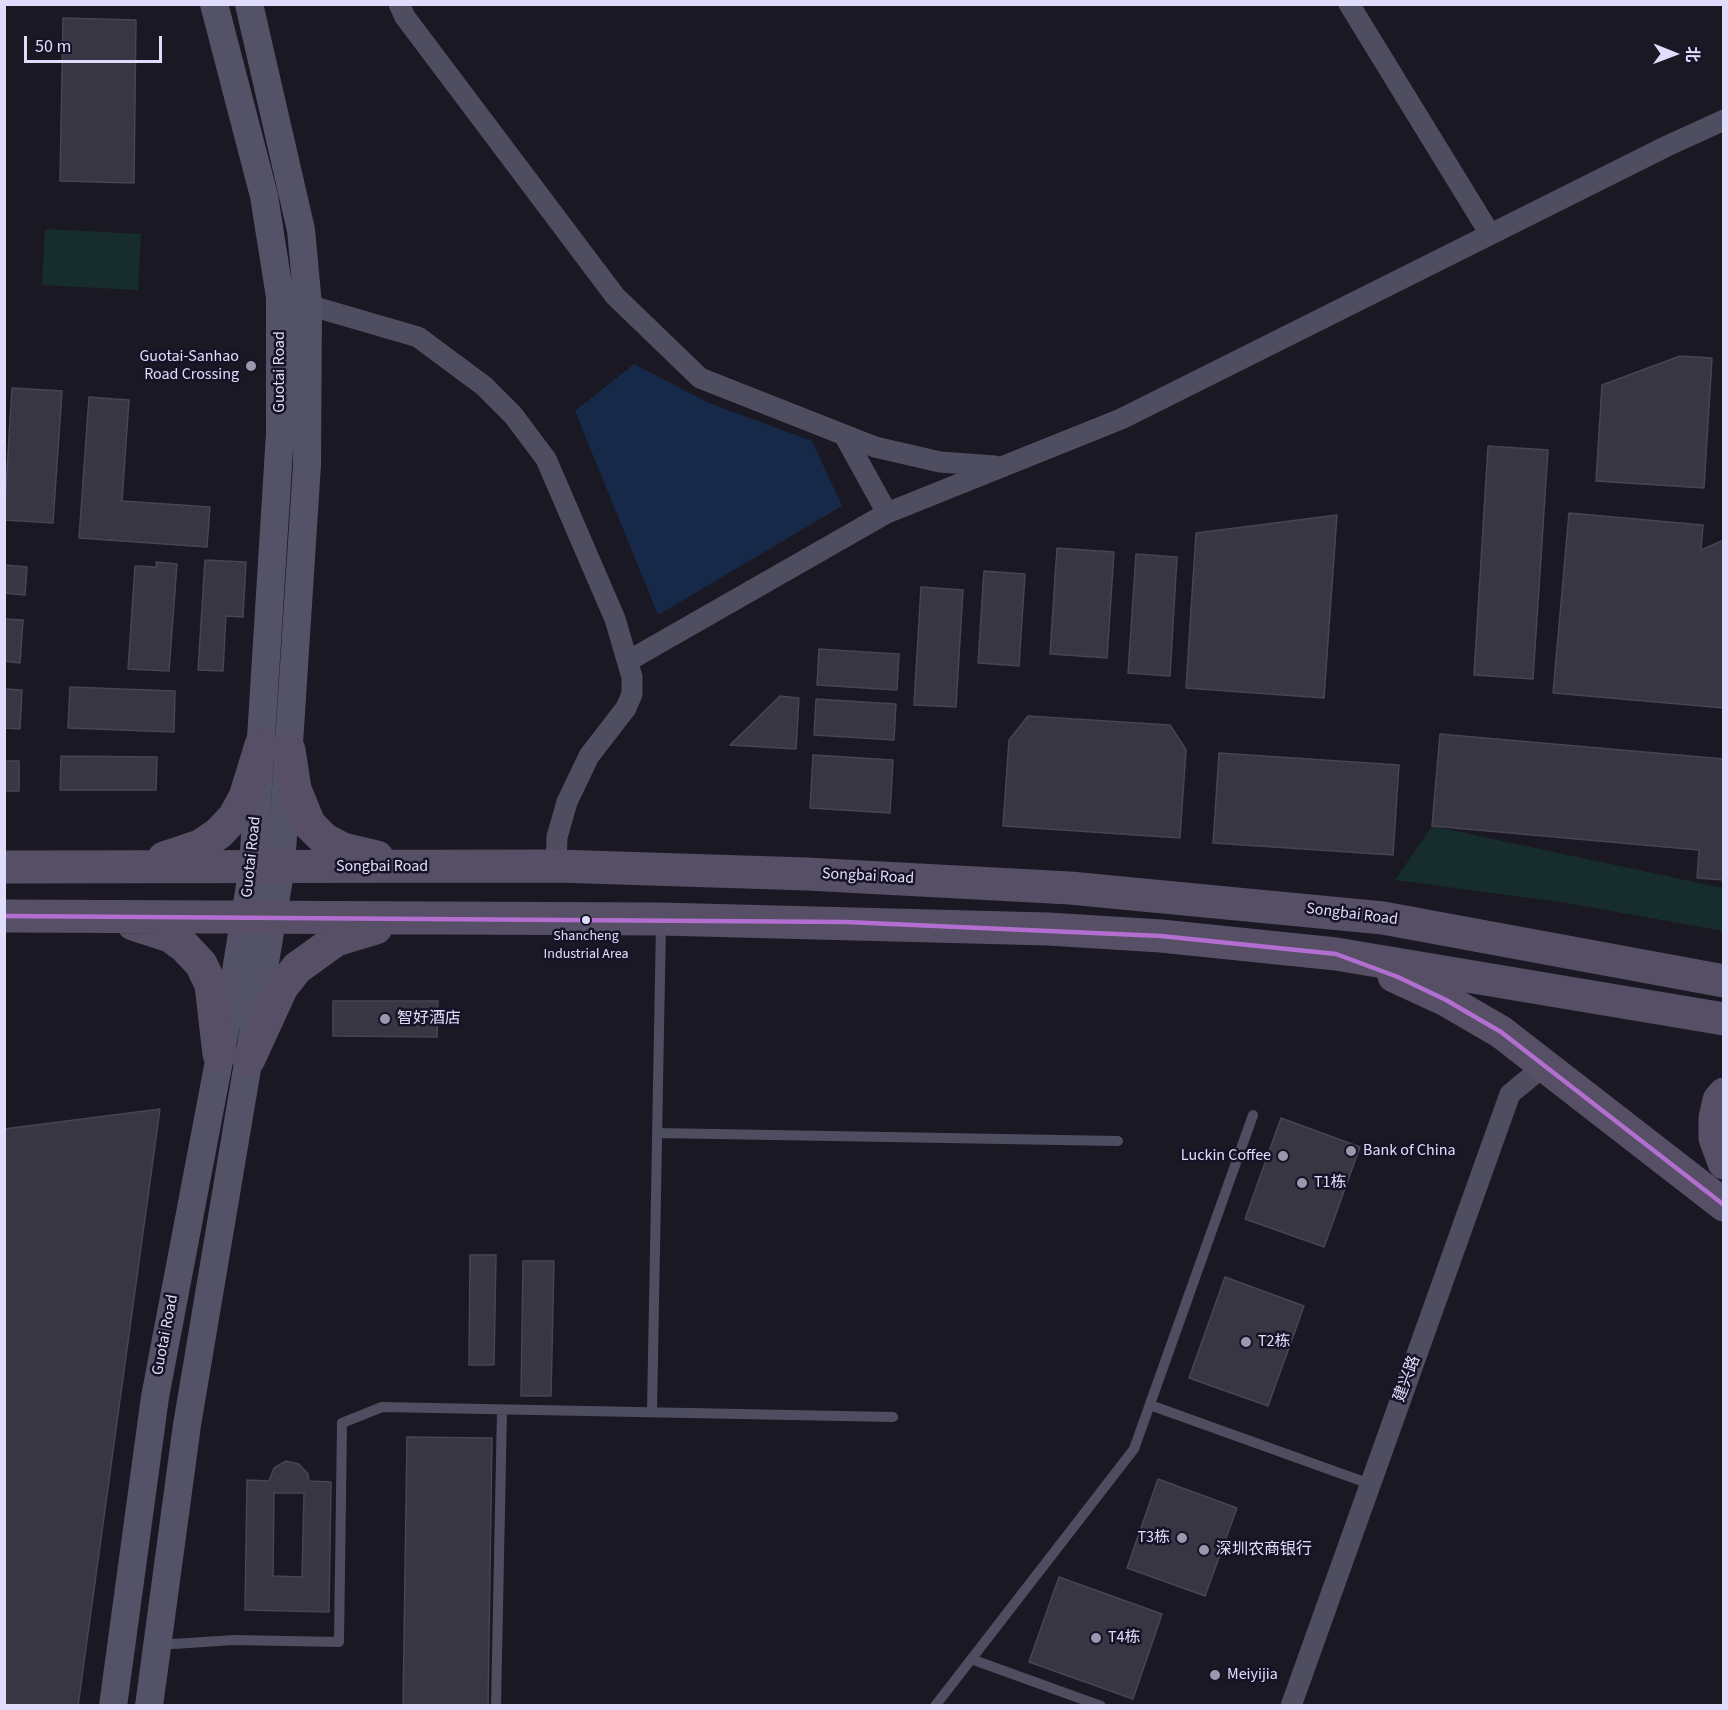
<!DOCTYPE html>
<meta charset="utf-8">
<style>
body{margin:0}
#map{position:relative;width:1728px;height:1710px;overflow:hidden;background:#1a1822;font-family:"Source Sans 3","Noto Sans SC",sans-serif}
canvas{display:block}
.frame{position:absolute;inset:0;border:6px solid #e0dcfb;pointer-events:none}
.north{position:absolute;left:1644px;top:24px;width:60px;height:60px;-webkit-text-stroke:4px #161327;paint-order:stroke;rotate:91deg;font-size:16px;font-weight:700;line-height:24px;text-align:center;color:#e0dcfb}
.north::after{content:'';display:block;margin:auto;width:21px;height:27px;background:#e0dcfb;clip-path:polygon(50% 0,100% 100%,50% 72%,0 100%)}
.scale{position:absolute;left:24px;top:36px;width:138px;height:27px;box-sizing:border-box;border:3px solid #e0dcfb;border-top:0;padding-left:8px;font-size:18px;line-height:21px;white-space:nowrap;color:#e0dcfb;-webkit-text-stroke:4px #161327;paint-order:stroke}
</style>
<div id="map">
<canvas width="1728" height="1710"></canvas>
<div class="frame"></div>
<div class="north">北</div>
<div class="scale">50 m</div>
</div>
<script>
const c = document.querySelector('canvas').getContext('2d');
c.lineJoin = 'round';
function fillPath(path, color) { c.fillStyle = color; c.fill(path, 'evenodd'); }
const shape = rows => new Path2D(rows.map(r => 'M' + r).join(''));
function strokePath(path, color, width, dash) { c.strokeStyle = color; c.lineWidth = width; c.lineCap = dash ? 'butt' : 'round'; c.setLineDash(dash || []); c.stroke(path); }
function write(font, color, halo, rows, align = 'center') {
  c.font = font + ' "Source Sans 3","Noto Sans SC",sans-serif'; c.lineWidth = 5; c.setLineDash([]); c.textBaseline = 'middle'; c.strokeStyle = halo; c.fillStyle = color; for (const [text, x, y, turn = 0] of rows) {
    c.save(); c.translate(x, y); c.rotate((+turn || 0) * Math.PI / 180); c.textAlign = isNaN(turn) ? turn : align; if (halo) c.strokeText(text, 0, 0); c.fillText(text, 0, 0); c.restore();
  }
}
fillPath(shape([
 [45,229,141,234,138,290,42,285],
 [1432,826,1723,888,1723,931,1567,903,1395,880]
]), '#172d2d');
fillPath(shape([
 [634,364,709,403,812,441,842,506,658,615,575,411]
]), '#172948');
const building = shape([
 [63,18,136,20,134,183,60,181,63,18],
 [1680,356,1712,358,1704,488,1596,481,1602,385,1680,356],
 [12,388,62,391,53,523,4,520,12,388],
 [89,397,129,400,122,501,210,507,207,547,79,538,89,397],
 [1488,446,1548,450,1533,679,1474,675,1488,446],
 [1569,513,1703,525,1701,550,1724,540,1724,708,1553,693,1569,513],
 [1337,515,1324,698,1186,688,1196,533,1337,515],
 [1057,548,1114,552,1107,658,1050,654,1057,548],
 [1136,554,1177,557,1170,676,1128,673,1136,554],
 [205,560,246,562,243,617,226,616,223,671,198,670,205,560],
 [156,562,177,564,169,671,128,669,135,566,157,567,156,562],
 [4,565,27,567,25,595,4,593,4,565],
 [984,571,1025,574,1019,666,978,663,984,571],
 [921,587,963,590,956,707,914,705,921,587],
 [4,619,23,620,20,663,4,661,4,619],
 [819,649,899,654,897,690,817,685,819,649],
 [70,687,175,691,174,732,68,728,70,687],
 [4,689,22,690,20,729,4,728,4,689],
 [780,696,799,698,796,749,730,745,780,696],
 [816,699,896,704,894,740,814,735,816,699],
 [1028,716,1170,725,1186,750,1180,838,1003,826,1009,740,1028,716],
 [1440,734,1724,759,1724,880,1697,878,1699,850,1432,826,1440,734],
 [1219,753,1399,765,1393,855,1213,843,1219,753],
 [813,755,893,760,890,813,810,808,813,755],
 [61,756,157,757,156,790,60,790,61,756],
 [4,761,19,761,19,791,4,791,4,761],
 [333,1001,438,1001,437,1037,333,1036,333,1001],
 [160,1109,78,1706,4,1706,4,1129,160,1109],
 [1281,1118,1360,1147,1324,1247,1245,1219,1281,1118],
 [470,1255,496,1255,494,1365,469,1365,470,1255],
 [523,1261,554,1261,551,1396,521,1396,523,1261],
 [1225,1277,1304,1306,1268,1406,1189,1378,1225,1277],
 [407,1437,492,1438,488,1706,403,1706,407,1437],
 [286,1461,299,1464,308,1474,309,1481,331,1482,329,1612,245,1610,247,1480,269,1481,274,1468,286,1461],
 [274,1493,304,1493,302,1577,273,1576,274,1493],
 [1158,1479,1237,1508,1205,1596,1127,1568,1158,1479],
 [1059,1577,1162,1614,1133,1699,1029,1662,1059,1577]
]);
fillPath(building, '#393643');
strokePath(building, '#474454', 1.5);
strokePath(shape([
 [657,1133,1118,1141],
 [1150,1405,1370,1484],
 [652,1412,661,923],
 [158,1645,234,1640,339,1642,342,1423,382,1407,893,1417],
 [971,1659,1101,1706],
 [496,1706,502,1410],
 [935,1706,1134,1449,1253,1115]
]), '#4f4e61', 10);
strokePath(shape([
 [399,4,405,17,615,296,700,378,875,447,940,462,995,466],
 [1349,4,1490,234],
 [308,305,418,337,484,386,513,415,546,459,615,619,632,677,632,694,626,708,589,756,567,802,557,837,556,866],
 [844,435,887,513],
 [628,661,887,513,1121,419,1667,146,1724,120],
 [1291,1706,1510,1094,1544,1066]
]), '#4f4e61', 21);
strokePath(shape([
 [113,1706,155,1397,235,977,253,867,280,433,280,297,264,196,214,4],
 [149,1706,187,1425,281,867,307,465,308,305,301,230,249,4]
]), '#535267', 28);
strokePath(shape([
 [289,750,295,789,309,824,324,839,343,849,377,857],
 [164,858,200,846,219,833,234,817,245,797,261,745],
 [4,867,556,866,807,874,1070,888,1383,918,1724,981],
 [4,916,661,919,1048,929,1161,936,1336,954,1724,1019],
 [133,924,170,936,185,947,201,964,211,985,219,1054],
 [1394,976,1446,1000,1501,1032,1724,1205],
 [249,1059,282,987,297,968,336,940,376,928],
 [1724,1094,1719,1100,1715,1118,1715,1138,1724,1163]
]), '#564f66', 33);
strokePath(shape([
 [4,916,846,922,1161,936,1336,954,1398,977,1446,1000,1501,1032,1724,1205]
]), '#b36fd0', 4.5);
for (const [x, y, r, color] of [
 [251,366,6,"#9b97af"],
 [586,920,5,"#e0dcfb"],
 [385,1019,6,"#9b97af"],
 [1351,1151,6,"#9b97af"],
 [1283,1156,6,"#9b97af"],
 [1302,1183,6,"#9b97af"],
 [1246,1342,6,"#9b97af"],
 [1182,1538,6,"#9b97af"],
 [1204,1550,6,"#9b97af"],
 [1096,1638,6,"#9b97af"],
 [1215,1675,6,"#9b97af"]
]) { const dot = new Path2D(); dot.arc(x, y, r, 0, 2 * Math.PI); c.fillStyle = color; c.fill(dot); strokePath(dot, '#161327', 2); }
write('14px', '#e0dcfb', '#161327', [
 ["Shancheng",586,937],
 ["Industrial Area",586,955]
]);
write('16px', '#e0dcfb', '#161327', [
 ["Guotai-Sanhao",239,357,"right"],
 ["Road Crossing",239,375,"right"],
 ["智好酒店",397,1019],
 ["Bank of China",1363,1151],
 ["Luckin Coffee",1271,1156,"right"],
 ["T1栋",1314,1183],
 ["T2栋",1258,1342],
 ["T3栋",1170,1538,"right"],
 ["深圳农商银行",1216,1550],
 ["T4栋",1108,1638],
 ["Meiyijia",1227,1675]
], 'left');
write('16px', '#e0dcfb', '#161327', [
 ["Guotai Road",280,372,-90],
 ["Guotai Road",252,857,-84],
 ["Songbai Road",382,867],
 ["Songbai Road",868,877,3],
 ["Songbai Road",1352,915,7],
 ["Guotai Road",166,1335,-79],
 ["建兴路",1408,1379,-70]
]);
</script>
